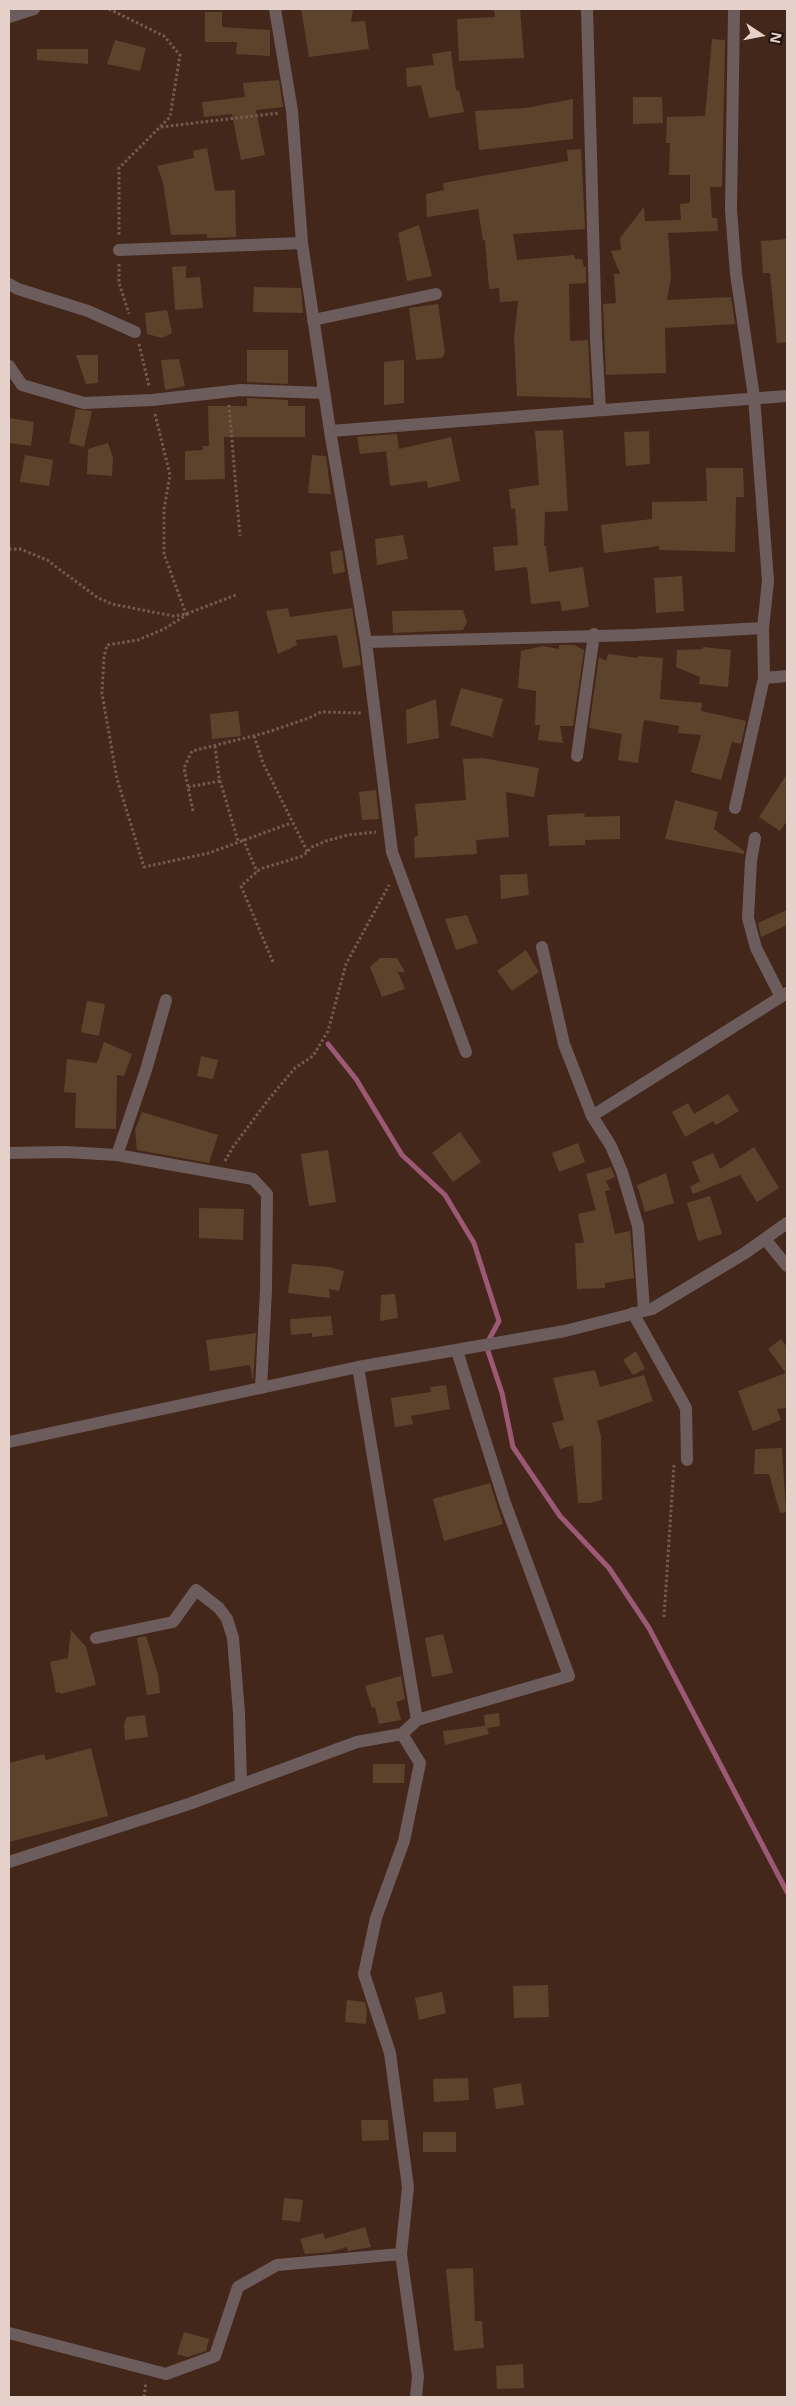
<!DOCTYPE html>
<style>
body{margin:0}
#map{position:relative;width:796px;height:2406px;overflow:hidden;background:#44271b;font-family:"Noto Sans",sans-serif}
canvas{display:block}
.frame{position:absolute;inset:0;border:10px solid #e5d1c9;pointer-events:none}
.north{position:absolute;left:736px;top:10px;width:50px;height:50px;-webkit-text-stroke:4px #21140f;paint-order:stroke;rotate:101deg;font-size:14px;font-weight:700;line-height:20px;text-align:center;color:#e5d1c9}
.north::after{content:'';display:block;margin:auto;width:18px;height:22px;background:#e5d1c9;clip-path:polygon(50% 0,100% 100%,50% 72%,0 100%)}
</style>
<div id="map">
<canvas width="796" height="2406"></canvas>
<div class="frame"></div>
<div class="north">N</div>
</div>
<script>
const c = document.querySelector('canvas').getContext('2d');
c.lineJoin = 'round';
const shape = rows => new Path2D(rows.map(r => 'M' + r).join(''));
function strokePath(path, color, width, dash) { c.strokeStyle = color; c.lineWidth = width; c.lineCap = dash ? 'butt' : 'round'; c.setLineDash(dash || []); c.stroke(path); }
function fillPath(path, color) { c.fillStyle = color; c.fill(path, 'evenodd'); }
strokePath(shape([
 [328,1044,356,1079,402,1155,445,1195,474,1243,499,1321,486,1345,502,1393,513,1447,560,1516,609,1568,649,1628,787,1892]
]), '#9c5874', 5);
fillPath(shape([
 [301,9,353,9,351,22,365,21,369,49,309,57],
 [494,9,520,9,524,58,459,61,457,19,495,17],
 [205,12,222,12,222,27,270,30,270,56,236,54,237,42,205,42],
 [712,39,725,40,722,187,710,187,712,218,717,218,718,231,668,233,671,277,667,300,731,297,735,324,665,328,666,373,606,375,603,304,616,303,614,274,620,274,611,251,621,250,620,238,644,207,645,221,681,220,680,204,690,203,690,175,669,175,670,143,666,143,667,117,705,116],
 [115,40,146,48,140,71,107,64],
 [37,49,88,49,88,64,37,60],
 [451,51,456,91,459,90,464,112,429,118,421,85,407,87,406,68,434,65,432,54],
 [279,80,283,107,256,110,265,155,241,160,232,114,204,117,202,102,245,97,243,83],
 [633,97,662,97,663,123,633,124],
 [573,99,573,139,479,150,475,111,526,108],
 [207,148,215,191,235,190,236,237,207,238,207,234,171,235,163,182,157,166,194,158,193,151],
 [581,149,585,229,513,234,517,260,574,255,575,259,582,259,584,267,586,267,586,283,569,284,570,341,588,340,591,398,517,396,514,337,518,301,500,302,499,288,489,289,485,240,483,240,478,209,427,217,426,194,444,190,443,183,568,161,567,150],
 [419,225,432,276,407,281,398,233],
 [787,239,787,342,777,343,770,273,763,273,761,241],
 [186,266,186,278,200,277,203,308,175,310,172,267],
 [254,287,301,288,303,313,253,312],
 [438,304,445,353,442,358,416,360,409,308],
 [167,310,172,333,162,338,147,334,145,313],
 [247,350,288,350,288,384,247,382],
 [76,355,98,355,98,383,86,384],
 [179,359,185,386,165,390,161,360],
 [404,360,404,403,384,405,384,362],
 [247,398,288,400,288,406,305,406,305,437,224,437,225,479,185,480,185,451,203,450,202,446,209,446,208,406,247,406],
 [76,409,92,411,84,447,69,443],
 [9,418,34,422,31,446,9,443],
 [563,430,568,511,545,512,544,546,546,546,549,572,583,567,589,607,562,611,560,601,531,604,527,567,495,571,493,547,518,545,515,508,511,509,509,489,539,485,535,431],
 [649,431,650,464,626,466,624,432],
 [397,434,399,449,451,437,460,481,428,488,427,481,390,486,386,451,390,451,360,454,357,437],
 [108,443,113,458,112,476,87,474,88,449],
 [25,455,53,460,49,486,20,482],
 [312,455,326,456,331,494,308,493],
 [706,468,743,468,744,497,736,497,735,552,659,550,659,546,604,553,601,525,652,519,652,502,707,501],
 [403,535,408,559,377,565,375,539],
 [342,550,345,572,333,574,330,552],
 [682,576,684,611,656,613,654,578],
 [288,608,290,617,352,608,361,665,343,668,337,635,296,640,297,645,278,654,266,611],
 [463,610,467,622,463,630,393,633,392,611],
 [559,645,574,645,584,650,573,726,560,726,563,743,538,740,540,725,535,725,536,691,518,688,521,651,543,646,559,649],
 [703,647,731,650,728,687,699,684,700,677,676,667,677,650,703,649],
 [608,654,638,658,638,656,663,658,660,699,702,703,701,711,746,721,741,744,732,742,721,780,691,772,701,735,678,733,679,726,644,720,638,763,618,760,622,734,589,728,599,657,606,661],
 [461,688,503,699,492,737,450,725],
 [436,699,439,738,407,744,406,710],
 [238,711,241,736,212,739,210,714],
 [482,758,539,768,534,797,506,792,509,837,476,840,477,854,415,858,414,837,418,836,415,804,466,800,463,759],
 [787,774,787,821,780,831,759,817],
 [376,790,379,819,362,820,359,792],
 [675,800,718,812,714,829,744,851,744,854,665,839],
 [584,813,585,817,620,816,620,839,585,840,585,845,549,846,547,815],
 [527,874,529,895,501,899,500,875],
 [787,910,787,925,761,937,758,923],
 [467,915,478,943,456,950,445,919],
 [526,950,539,972,512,991,497,971],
 [380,958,397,958,405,972,398,972,405,989,382,997,370,967],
 [87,1001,105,1004,99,1036,81,1032],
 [104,1042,132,1054,124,1076,117,1075,116,1129,75,1128,76,1093,64,1092,67,1059,97,1063],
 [201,1056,218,1060,213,1079,197,1076],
 [728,1094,739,1111,716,1125,713,1121,685,1137,672,1112,688,1103,694,1114],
 [142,1112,218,1135,209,1163,137,1150,135,1130],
 [460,1132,481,1162,453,1182,432,1153],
 [578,1143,585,1162,559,1172,552,1153],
 [754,1147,779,1188,757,1202,740,1175,693,1194,690,1187,700,1181,692,1162,713,1153,720,1169],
 [328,1150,336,1202,309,1206,301,1154],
 [611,1167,615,1177,606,1181,610,1190,605,1191,615,1234,630,1231,634,1278,605,1283,605,1288,577,1289,575,1243,584,1243,578,1214,596,1210,586,1174],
 [666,1173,674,1203,645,1212,637,1185],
 [710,1196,722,1234,698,1241,687,1203],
 [199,1208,244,1209,243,1240,199,1238],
 [292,1264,329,1267,344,1271,339,1291,329,1289,330,1298,288,1293],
 [395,1294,398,1318,380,1321,381,1295],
 [331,1316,333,1335,312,1337,312,1333,291,1335,290,1319],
 [256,1333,253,1381,250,1365,210,1371,206,1340],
 [781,1339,787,1347,787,1408,777,1409,781,1420,753,1431,738,1391,786,1373,768,1349],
 [636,1351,645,1369,633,1375,623,1360],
 [595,1370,600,1387,644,1375,653,1401,597,1421,601,1436,602,1500,590,1503,578,1503,573,1445,560,1449,552,1423,564,1420,553,1378],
 [446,1385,450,1409,411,1416,413,1424,395,1427,391,1398,431,1392,430,1387],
 [782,1448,786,1512,780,1513,769,1474,754,1474,755,1449],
 [490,1483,503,1524,444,1541,433,1499],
 [71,1630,86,1647,96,1685,60,1694,60,1692,56,1693,50,1662,68,1658],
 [443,1634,453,1673,432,1677,425,1638],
 [146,1636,158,1674,160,1693,147,1695,137,1638],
 [401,1676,405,1699,396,1702,401,1720,379,1724,375,1707,372,1708,365,1686],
 [499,1713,500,1726,487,1728,489,1734,445,1745,443,1731,485,1726,484,1715],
 [145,1715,148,1737,125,1740,124,1725,127,1717],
 [91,1748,108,1816,9,1842,9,1763,44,1754,46,1760],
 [373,1764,405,1764,404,1783,373,1783],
 [548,1985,549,2017,514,2018,513,1986],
 [442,1992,446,2013,419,2020,415,1998],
 [347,2000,365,2002,367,2011,366,2024,345,2022],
 [468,2078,469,2100,434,2102,433,2079],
 [521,2083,524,2105,496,2109,493,2088],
 [361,2120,388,2120,389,2140,362,2141],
 [423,2132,456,2132,456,2152,423,2152],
 [284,2198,303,2200,300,2222,282,2220],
 [365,2227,371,2247,348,2251,347,2247,330,2252,305,2254,300,2239,323,2233,325,2239],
 [473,2268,475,2321,482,2321,484,2348,454,2351,446,2269],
 [184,2332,209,2339,206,2351,188,2357,177,2354],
 [523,2364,524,2388,497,2389,496,2366]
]), '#5c442c');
strokePath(shape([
 [109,9,164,36,180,55,170,117,119,168,119,236],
 [161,127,279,113],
 [119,264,119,283,129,314],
 [139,344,149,386],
 [229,405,240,536],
 [155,414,170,475,164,509,164,554,186,614],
 [9,549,20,549,47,560,98,598,112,604,173,616,186,614,236,595],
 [188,614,164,629,138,640,107,645,104,657,102,693,117,779,144,867,209,853,291,823],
 [254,736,263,763,308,853],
 [215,746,219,777,238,841],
 [188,787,220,781],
 [193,811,184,768,192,751,265,733,309,718,321,712,361,713],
 [243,839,257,872],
 [273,962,241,886,260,869,303,856,312,847,326,841,348,835,376,832],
 [225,1161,233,1147,268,1100,295,1068,313,1056,328,1031,346,964,389,885],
 [664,1617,674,1465],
 [144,2397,146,2382]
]), '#755a50', 3, [2.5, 2.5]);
strokePath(shape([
 [275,9,292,111,302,243,330,431,366,642,392,852,466,1052],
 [587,9,596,338,600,410],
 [734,9,731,210,736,274,754,397,768,581,763,628,764,678,735,808],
 [9,17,34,9],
 [119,250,302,243],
 [9,284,18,289,88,311,135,332],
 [313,320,436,294],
 [9,366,22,385,84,403,152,400,241,390,324,393],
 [330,431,787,396],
 [366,642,636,635,763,628],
 [764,678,787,676],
 [577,756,594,634],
 [755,838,751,861,748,918,756,948,781,997],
 [542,947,564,1044,592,1116,611,1146,622,1172,638,1226,644,1310],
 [592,1116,787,993],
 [9,1153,66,1152,117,1155,253,1179,267,1194,266,1290,261,1388],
 [117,1155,146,1070,166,1000],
 [765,1239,787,1266],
 [633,1313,686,1408,687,1460],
 [358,1367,417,1720],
 [9,1442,358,1367,565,1331,652,1309,745,1253,787,1223],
 [96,1638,173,1622,196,1590,219,1608,227,1619,233,1638,239,1713,241,1783],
 [402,1734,417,1720,569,1676,505,1503,457,1351],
 [9,1862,189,1804,357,1742,402,1734,420,1763,404,1841,376,1918,364,1974,390,2053,408,2187,401,2254,418,2376,416,2397],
 [9,2333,166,2374,215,2356,238,2287,277,2265,401,2254]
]), '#6d5c5c', 12);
</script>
